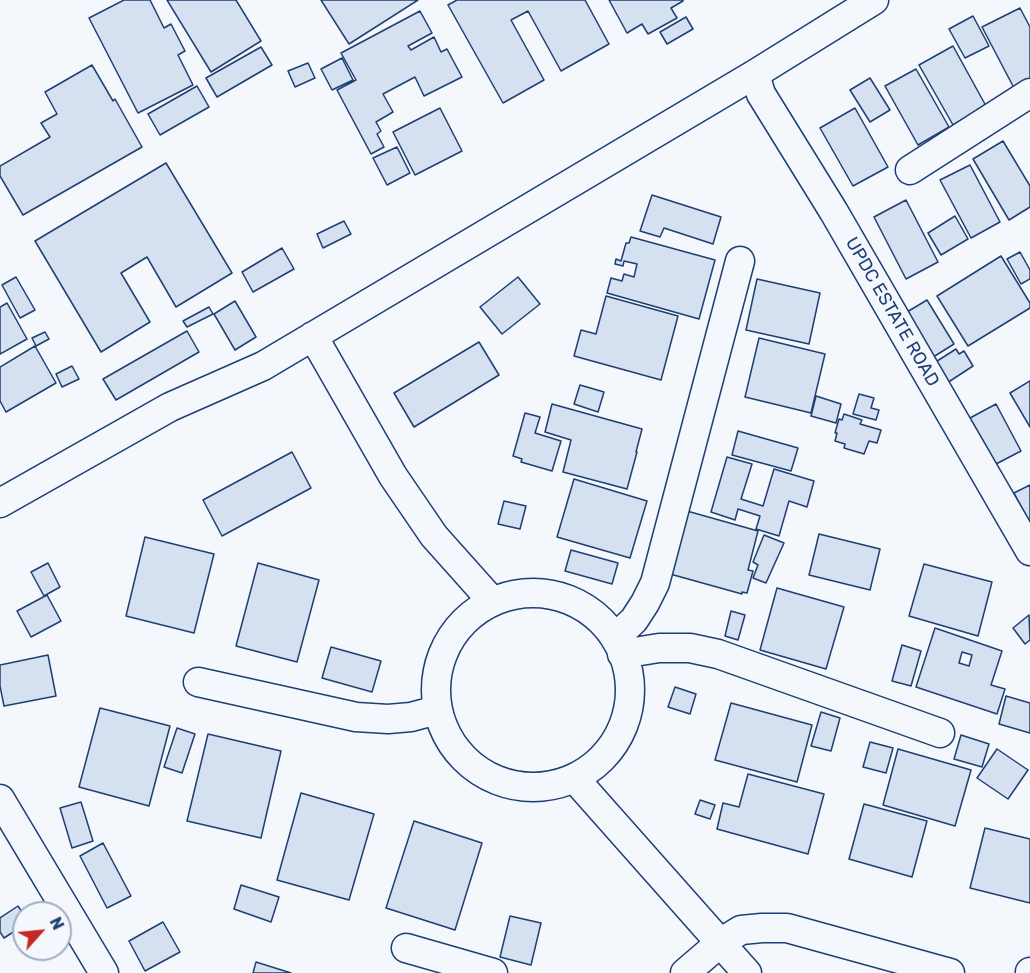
<!DOCTYPE html>
<style>
body{margin:0}
#map{position:relative;width:1030px;height:973px;overflow:hidden;background:#f4f7fb;font-family:Rubik,sans-serif}
canvas{display:block}
.north{position:absolute;left:12px;top:901px;width:60px;height:60px;box-sizing:border-box;background:#f4f7fb;border:2px solid #9eadc5;border-radius:50%;rotate:63deg;font-size:16px;font-weight:700;line-height:24px;text-align:center;color:#1d3f73}
.north::after{content:'';display:block;margin:auto;width:21px;height:27px;background:#c62828;clip-path:polygon(50% 0,100% 100%,50% 72%,0 100%)}
</style>
<div id="map">
<canvas width="1030" height="973"></canvas>
<div class="north">N</div>
</div>
<script>
const g = document.querySelector('canvas').getContext('2d');
g.lineJoin = 'round';
function fill(path, color) {
  g.fillStyle = color;
  g.fill(path, 'evenodd');
}
function shape(rows) {
  const path = new Path2D();
  for (const r of rows) {
    if (r.length === 3) {
      path.moveTo(r[0] + r[2], r[1]);
      path.arc(r[0], r[1], r[2], 0, 2 * Math.PI);
      continue;
    }
    path.moveTo(r[0], r[1]);
    for (let i = 2; i < r.length; i += 2) path.lineTo(r[i], r[i + 1]);
  }
  return path;
}
function trace(path, color, width, dash) {
  g.strokeStyle = color;
  g.lineWidth = width;
  g.lineCap = dash ? 'butt' : 'round';
  g.setLineDash(dash || []);
  g.stroke(path);
}
function label(font, color, halo, rows, align = 'center') {
  g.font = font + ' Rubik,sans-serif';
  g.lineWidth = 4.5;
  g.setLineDash([]);
  g.textBaseline = 'middle';
  g.strokeStyle = halo;
  g.fillStyle = color;
  for (const [text, x, y, turn = 0] of rows) {
    g.save();
    g.translate(x, y);
    g.rotate((+turn || 0) * Math.PI / 180);
    g.textAlign = isNaN(turn) ? turn : align;
    if (halo) g.strokeText(text, 0, 0);
    g.fillText(text, 0, 0);
    g.restore();
  }
}
const building = shape([
 [124,0,150,0,164,28,171,24,185,51,178,55,193,85,138,113,89,18,124,0],
 [167,0,236,0,261,41,211,72,167,0],
 [321,0,418,0,349,44,321,0],
 [457,0,585,0,609,44,561,71,528,11,511,20,544,80,503,103,448,5,457,0],
 [609,0,683,0,683,1,671,8,677,18,648,34,642,24,627,33,609,0],
 [1020,8,1030,27,1030,79,1014,88,982,27,1020,8],
 [420,11,432,33,408,46,411,50,434,37,441,52,447,49,462,77,424,96,415,77,383,94,393,112,376,122,381,131,377,134,384,147,371,154,337,90,356,80,341,53,420,11],
 [973,16,989,46,965,58,949,29,973,16],
 [686,17,693,29,667,44,660,32,686,17],
 [953,46,986,106,953,125,919,65,953,46],
 [261,47,272,65,217,97,206,78,261,47],
 [342,58,353,80,332,90,321,69,342,58],
 [308,63,315,78,295,87,288,71,308,63],
 [92,65,113,101,115,99,142,147,23,215,0,176,0,166,50,137,41,123,57,114,45,92,92,65],
 [916,69,949,127,918,145,885,86,916,69],
 [870,78,890,110,870,122,850,90,870,78],
 [197,86,209,107,160,135,148,114,197,86],
 [440,108,462,151,415,175,393,132,440,108],
 [855,108,888,167,853,186,820,128,855,108],
 [1003,141,1030,186,1030,207,1009,220,973,159,1003,141],
 [397,147,410,173,387,185,373,158,397,147],
 [166,163,232,273,176,307,147,257,121,273,150,322,101,352,35,241,166,163],
 [970,165,1000,222,971,238,940,180,970,165],
 [652,195,721,217,713,244,664,228,660,237,640,231,652,195],
 [906,200,938,262,906,279,874,217,906,200],
 [955,216,968,239,941,255,928,233,955,216],
 [344,221,351,234,323,248,317,234,344,221],
 [631,237,715,260,699,319,607,293,611,278,622,281,624,274,634,277,637,264,624,261,623,266,615,264,616,259,621,261,626,243,629,243,631,237],
 [282,248,294,269,253,292,242,272,282,248],
 [1020,252,1030,270,1030,279,1021,284,1007,259,1020,252],
 [1001,256,1030,303,1030,308,968,346,937,296,1001,256],
 [16,277,35,310,20,318,2,285,16,277],
 [518,277,540,304,502,334,480,307,518,277],
 [757,279,820,293,809,344,746,330,757,279],
 [606,296,678,316,661,380,574,356,581,330,596,334,606,296],
 [927,300,954,344,930,359,902,315,927,300],
 [235,301,256,337,235,350,214,314,235,301],
 [7,303,27,339,0,354,0,307,7,303],
 [209,307,213,314,187,327,183,321,209,307],
 [187,331,199,352,116,400,103,379,187,331],
 [45,332,49,339,36,346,32,338,45,332],
 [759,338,825,354,811,413,745,397,759,338],
 [479,342,499,375,414,427,394,393,479,342],
 [35,346,56,383,6,412,0,401,0,367,35,346],
 [956,349,959,354,964,351,973,366,947,383,934,363,956,349],
 [72,366,79,379,62,387,56,374,72,366],
 [1030,381,1030,427,1010,393,1030,381],
 [580,385,604,392,598,412,574,404,580,385],
 [859,394,874,398,871,408,879,410,876,420,853,414,859,394],
 [816,396,841,404,836,423,811,416,816,396],
 [552,404,642,429,636,452,637,452,627,489,563,472,571,440,545,432,552,404],
 [996,404,1021,451,996,464,970,418,996,404],
 [525,413,540,417,535,433,561,441,552,471,521,462,522,459,513,456,525,413],
 [844,414,862,420,860,424,881,430,877,443,869,441,864,454,844,448,845,444,835,441,837,433,835,433,839,419,842,420,844,414],
 [738,431,798,448,791,471,732,455,738,431],
 [292,452,311,488,222,536,203,500,292,452],
 [727,457,752,464,741,499,763,506,774,469,814,481,807,507,789,501,779,536,756,529,760,516,738,509,735,520,711,512,727,457],
 [574,479,647,501,630,558,557,537,574,479],
 [1030,485,1030,523,1014,493,1030,485],
 [504,501,526,506,520,529,498,524,504,501],
 [687,511,758,531,748,570,753,571,747,593,742,592,742,594,670,574,687,511],
 [819,534,880,549,870,590,809,575,819,534],
 [764,535,784,543,766,583,753,578,758,565,753,562,764,535],
 [145,537,214,554,194,633,126,616,145,537],
 [571,550,618,563,612,584,565,571,571,550],
 [48,563,60,587,44,596,31,572,48,563],
 [258,563,319,580,297,662,236,646,258,563],
 [924,564,992,582,978,636,909,616,924,564],
 [777,588,844,607,826,669,760,650,777,588],
 [47,595,61,621,31,637,17,611,47,595],
 [731,611,745,615,738,640,725,636,731,611],
 [1029,615,1030,640,1025,644,1013,628,1029,615],
 [935,628,1002,651,991,685,1005,689,997,714,916,687,935,628],
 [962,652,972,655,969,666,959,663,962,652],
 [902,645,921,651,911,686,892,681,902,645],
 [331,647,381,661,372,692,322,678,331,647],
 [48,655,56,696,4,706,0,686,0,665,48,655],
 [675,687,696,694,690,714,668,707,675,687],
 [1006,696,1030,703,1030,733,999,724,1006,696],
 [731,703,812,725,797,782,715,760,731,703],
 [100,708,170,726,149,806,79,787,100,708],
 [821,712,840,718,831,751,811,746,821,712],
 [177,728,195,734,182,773,164,767,177,728],
 [208,734,281,751,261,838,187,821,208,734],
 [961,735,989,744,982,767,954,759,961,735],
 [870,742,893,748,886,773,863,767,870,742],
 [898,749,971,770,955,826,883,805,898,749],
 [997,749,1028,770,1008,799,977,778,997,749],
 [748,774,824,794,808,854,717,829,723,803,739,807,748,774],
 [301,793,374,814,349,900,277,880,301,793],
 [700,800,715,805,710,819,695,814,700,800],
 [81,802,93,841,72,848,60,808,81,802],
 [864,804,927,821,912,877,849,859,864,804],
 [414,821,482,843,455,930,386,908,414,821],
 [985,828,1030,839,1030,903,970,888,985,828],
 [103,843,131,896,107,908,80,856,103,843],
 [241,885,279,897,271,922,234,909,241,885],
 [18,906,24,915,24,925,4,938,0,932,0,918,18,906],
 [510,916,541,923,531,965,500,957,510,916],
 [163,922,180,952,145,971,129,941,163,922],
 [256,962,291,973,253,973,256,962]
]);
fill(building, '#d5e0f0');
trace(building, '#1d3f73', 1.5);
const street = shape([
 [755,74,761,94,834,212,1030,551],
 [910,170,1030,93],
 [313,336,393,476,434,536,492,601],
 [0,503,170,407,263,366,755,74,874,0],
 [533,690,97],
 [615,638,634,620,645,603,655,583,740,261],
 [622,654,659,648,690,648,718,654,940,733],
 [198,682,356,717,388,719,411,717,437,710],
 [575,779,747,973],
 [0,799,104,973],
 [406,948,493,973],
 [685,973,720,943,741,930,762,928,787,928,950,973],
 [1030,973,1030,972]
]);
trace(street, '#1d3f73', 31);
trace(street, '#f4f7fb', 28);
label('18px', '#1d3f73', '#f4f7fb', [
 ["UPDC ESTATE ROAD",892,312,60]
]);
</script>
